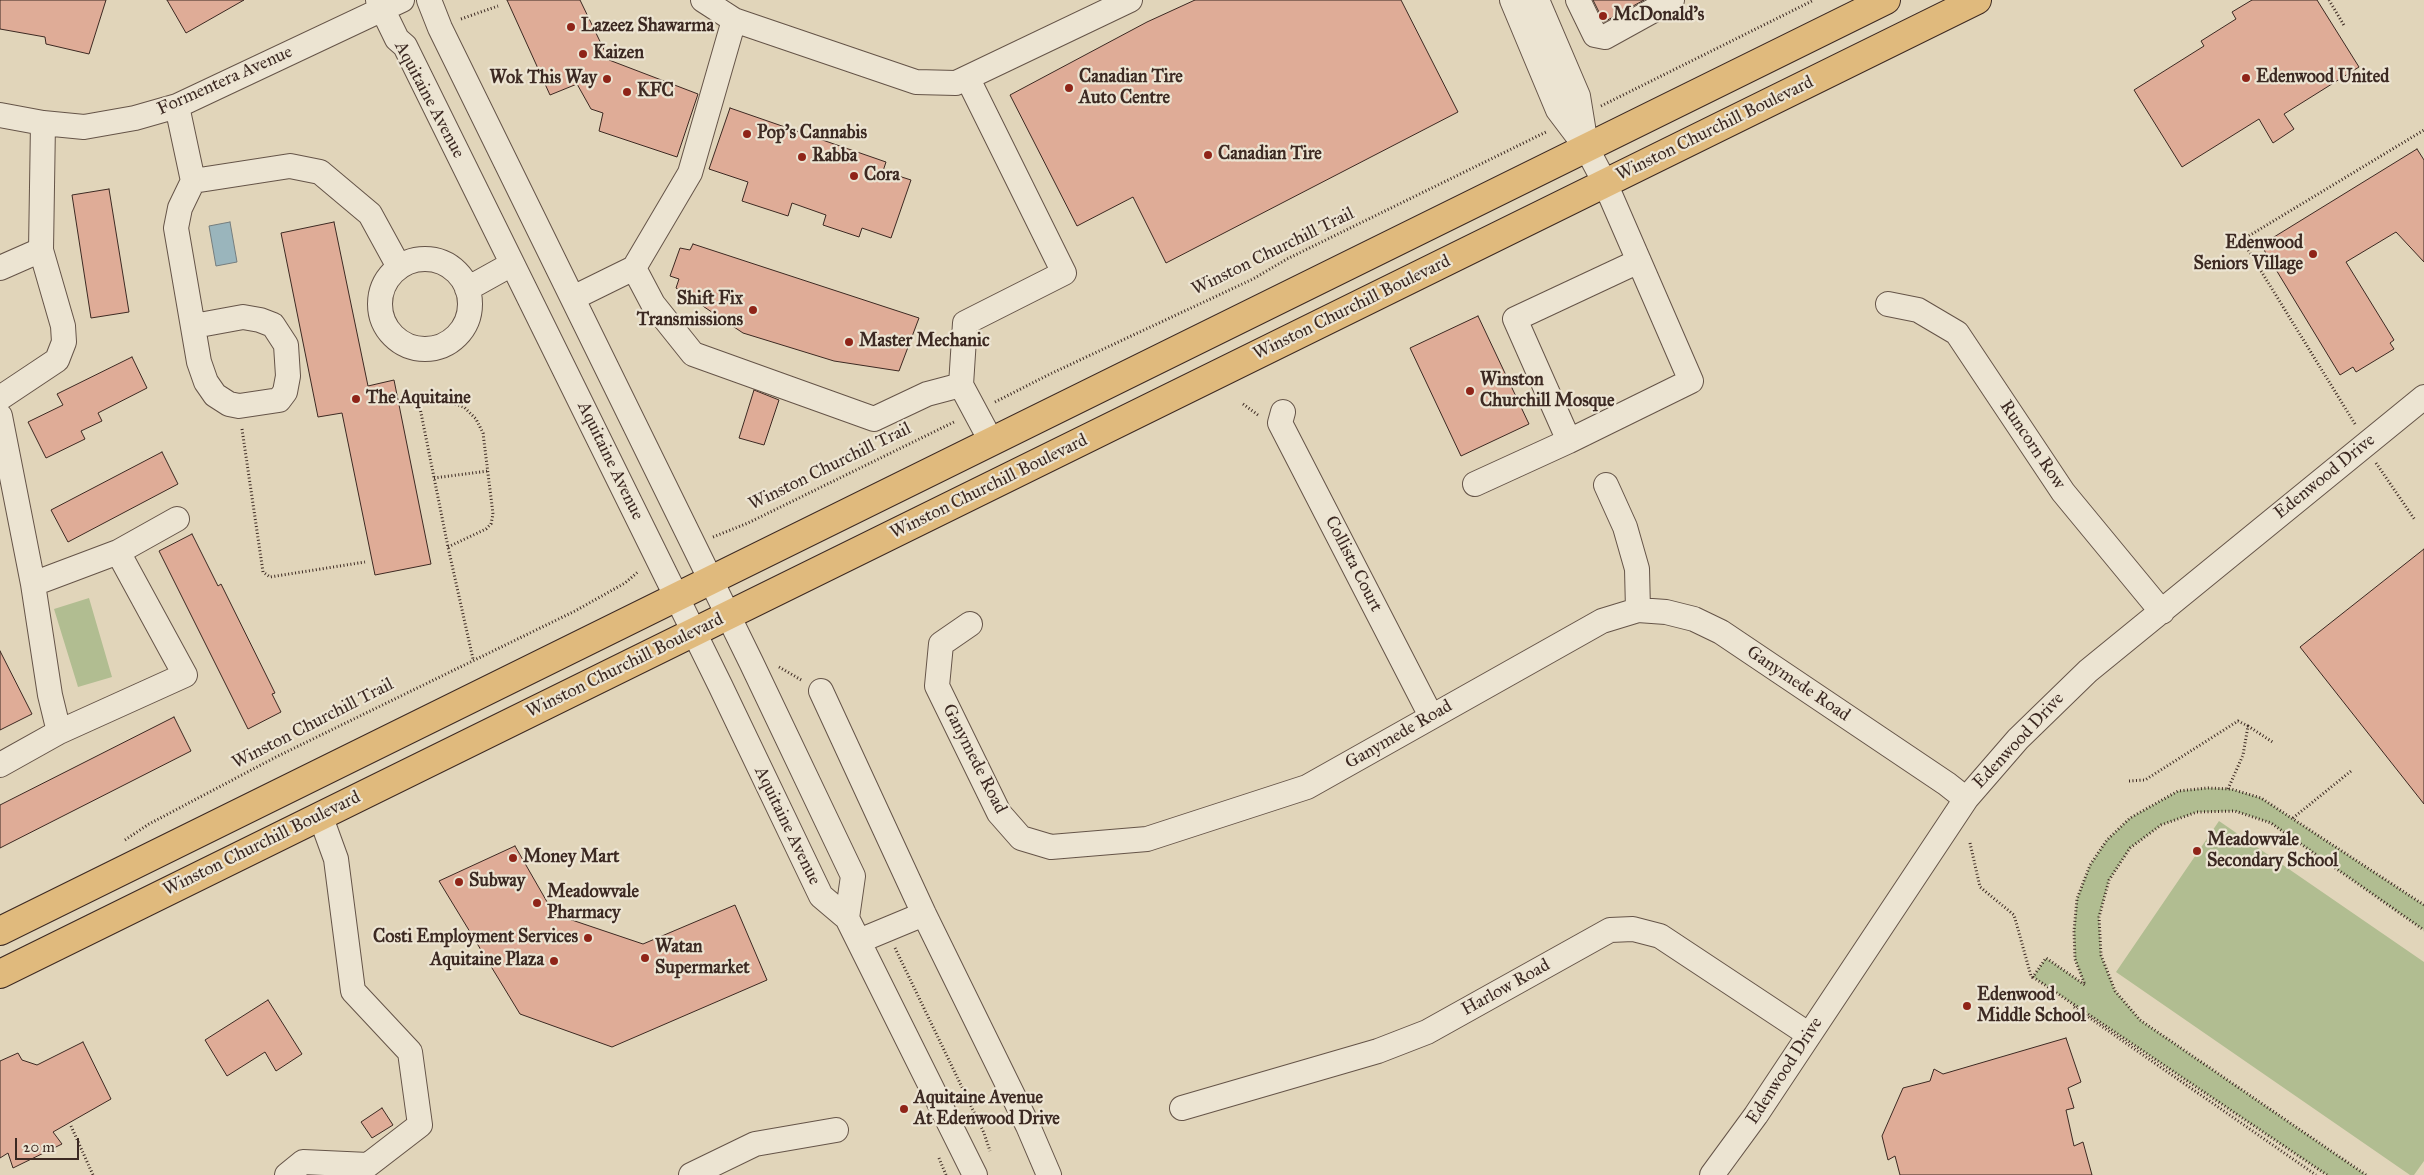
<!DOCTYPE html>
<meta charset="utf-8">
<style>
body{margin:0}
#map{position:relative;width:2424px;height:1175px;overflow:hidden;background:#e1d5ba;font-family:"IM FELL Great Primer",serif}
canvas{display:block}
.scale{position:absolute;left:15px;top:1138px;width:64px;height:22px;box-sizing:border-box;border:2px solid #3c2922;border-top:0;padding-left:6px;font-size:15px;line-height:18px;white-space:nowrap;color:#3c2922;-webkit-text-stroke:4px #ece4d2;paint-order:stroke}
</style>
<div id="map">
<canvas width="2424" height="1175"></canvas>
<div class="scale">20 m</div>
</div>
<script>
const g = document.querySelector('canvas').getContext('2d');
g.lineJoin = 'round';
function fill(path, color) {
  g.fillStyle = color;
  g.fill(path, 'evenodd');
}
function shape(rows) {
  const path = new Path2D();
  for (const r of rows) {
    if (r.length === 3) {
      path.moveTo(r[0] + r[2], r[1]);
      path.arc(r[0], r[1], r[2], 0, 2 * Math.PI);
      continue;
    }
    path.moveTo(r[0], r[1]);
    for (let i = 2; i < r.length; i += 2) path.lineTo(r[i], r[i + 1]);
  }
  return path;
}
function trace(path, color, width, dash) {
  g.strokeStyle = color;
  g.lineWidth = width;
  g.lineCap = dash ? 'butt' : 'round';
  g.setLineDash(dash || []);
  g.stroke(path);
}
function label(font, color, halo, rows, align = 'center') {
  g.font = font + ' "IM FELL Great Primer",serif';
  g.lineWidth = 4.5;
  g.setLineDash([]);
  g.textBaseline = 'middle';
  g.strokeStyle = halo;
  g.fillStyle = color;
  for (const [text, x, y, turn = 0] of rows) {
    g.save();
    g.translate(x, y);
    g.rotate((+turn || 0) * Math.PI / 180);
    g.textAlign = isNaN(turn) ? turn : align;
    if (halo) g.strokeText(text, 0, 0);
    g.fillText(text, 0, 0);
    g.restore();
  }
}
fill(shape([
 [89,598,112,677,78,687,54,609],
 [2208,788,2231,789,2261,798,2424,905,2424,930,2271,823,2235,811,2197,812,2161,825,2130,848,2109,880,2099,917,2101,955,2115,991,2140,1020,2366,1175,2327,1175,2033,977,2046,958,2084,984,2075,959,2074,931,2077,899,2090,865,2107,840,2130,818,2178,791],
 [2219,821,2424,962,2424,1161,2414,1175,2410,1175,2116,972]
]), '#b1bd91');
const water = shape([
 [230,222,237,262,216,266,209,226,230,222]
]);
fill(water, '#9ab5bc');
trace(water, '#747d7e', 1);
const building = shape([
 [0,0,106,0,89,54,46,44,45,37,0,29,0,0],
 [167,0,244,0,186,33,167,0],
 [507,0,580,0,609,60,698,94,677,157,599,131,603,113,591,109,577,84,550,95,507,0],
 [1195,0,1401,0,1458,112,1166,263,1133,197,1077,226,1010,95,1147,22,1195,0],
 [1593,0,1644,0,1604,22,1593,0],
 [2252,0,2317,0,2359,67,2284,114,2294,129,2273,143,2259,119,2182,167,2134,90,2204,46,2201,41,2236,19,2232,12,2252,0],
 [730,108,886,162,883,171,911,180,891,238,862,228,859,237,823,225,826,215,792,203,788,216,742,201,748,182,709,169,730,108],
 [2417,149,2424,160,2424,262,2396,232,2346,262,2394,340,2390,343,2394,349,2356,372,2353,367,2340,375,2261,245,2417,149],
 [109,189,129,312,91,318,72,195,109,189],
 [334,222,368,386,394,380,431,564,375,575,342,413,318,417,281,233,334,222],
 [693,244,919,318,899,371,834,361,743,333,676,288,679,279,670,276,680,248,690,250,693,244],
 [1478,316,1529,424,1461,456,1410,348,1478,316],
 [132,357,147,388,98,413,102,421,81,431,85,439,46,458,28,422,63,405,57,394,132,357],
 [754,390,779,400,764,445,739,438,754,390],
 [162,452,178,484,68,542,51,510,162,452],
 [192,534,218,586,221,584,275,693,272,694,281,712,248,729,159,551,192,534],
 [2424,549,2424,804,2300,647,2424,549],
 [0,651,32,714,0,730,0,651],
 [174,717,191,751,0,848,0,805,174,717],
 [515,846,554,914,643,944,735,905,767,980,612,1047,520,1014,439,881,515,846],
 [268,1000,302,1054,276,1071,265,1052,227,1076,205,1040,268,1000],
 [2066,1038,2081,1082,2068,1088,2074,1108,2066,1110,2074,1146,2083,1142,2092,1175,1900,1175,1895,1156,1888,1160,1882,1136,1903,1088,1930,1081,1934,1069,1943,1074,2066,1038],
 [83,1042,111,1099,53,1132,62,1144,13,1168,8,1153,0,1158,0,1061,18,1053,22,1060,37,1065,83,1042],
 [382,1108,393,1125,372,1138,361,1122,382,1108]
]);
fill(building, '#dfac97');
trace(building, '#3c2922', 1);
const minor = shape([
 [378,0,397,39,405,46,720,685,821,896,847,918,975,1175],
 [429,0,440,28,751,662,853,876,847,918],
 [703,0,734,20,916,82,956,83,1130,0],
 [1537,0,1578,96,1586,145],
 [1578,0,1595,35,1605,37,1672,0],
 [177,106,193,181,290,166,320,172,370,214,399,267],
 [0,115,43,123,84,127,135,118,177,106,402,0],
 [193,181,180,208,176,228,199,362,206,382,215,395,229,404,239,406,279,400,285,392,288,376,286,345,273,325,260,320,243,317,194,326],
 [425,304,45],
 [0,268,41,250,43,123],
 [634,268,690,173,734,20],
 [467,289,512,264],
 [573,298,634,268,653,304,693,354,874,419,927,394,961,385,991,441],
 [1888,304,1918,310,1957,333,2063,492,2162,612],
 [961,385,965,323,1064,273,968,79],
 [0,398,57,360,64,342,63,326,41,250],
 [1283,412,1280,423,1431,716],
 [0,416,33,584,50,695,59,732,185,675,118,552,177,519],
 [1569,441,1515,319,1639,261],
 [1475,484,1569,441,1691,381,1605,183,1586,147,1558,110,1512,0],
 [1606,485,1625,527,1637,569,1638,610],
 [33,584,118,552],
 [970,624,941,644,937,686,999,813,1021,838,1051,847,1147,839,1307,787,1602,621,1638,610,1666,612,1694,619,1721,632,1947,784,1966,799],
 [821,691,924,914,1028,1126,1049,1175],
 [0,765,59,732],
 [859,941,924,914],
 [1182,1108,1378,1051,1427,1032,1610,930,1633,929,1660,936,1808,1034],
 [287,1175,303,1162,368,1165,420,1125,410,1052,353,991,336,859,320,815],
 [691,1175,755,1144,836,1130],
 [1712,1175,1756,1115,1966,799,2018,739,2088,671,2424,397]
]);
const major = shape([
 [0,931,1886,0],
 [0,974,1977,0]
]);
trace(minor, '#655448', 26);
trace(major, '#3c2922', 30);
trace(shape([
 [2329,0,2345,27],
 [461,19,498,6],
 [1601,106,1814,0],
 [995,402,1050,374,1253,279,1287,259,1548,131],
 [1243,404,1258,415],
 [2355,424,2242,240,2424,130],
 [242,429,263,572,270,577,365,562],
 [2376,463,2415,520],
 [434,478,488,471],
 [713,537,748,523,956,421],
 [448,547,486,529,491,524,493,514,483,433,476,419,464,407,449,402,419,403,448,547,473,659],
 [779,667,803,681],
 [2129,781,2145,780,2238,721,2248,726],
 [2228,789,2243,755,2248,726,2274,743],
 [2293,818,2351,771],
 [125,840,149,824,276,757,575,611,625,583,639,571],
 [1970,843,1980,887,2014,915,2031,976,2034,979],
 [895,948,984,1133,990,1151],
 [2074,1007,2316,1175],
 [71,1126,93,1175],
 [939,1158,946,1175],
 [2327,1175,2033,977,2046,958,2085,985,2075,959,2074,931,2077,899,2090,865,2107,840,2130,818,2178,791,2208,788,2231,789,2261,798,2424,905],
 [2366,1175,2140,1020,2115,991,2101,955,2099,917,2109,880,2130,848,2161,825,2197,812,2235,811,2271,823,2424,930]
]), '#3c2922', 3, [1, 2.5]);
trace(minor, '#ece4d2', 24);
trace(major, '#e0ba7d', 28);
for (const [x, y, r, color] of [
 [1603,16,5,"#8f2418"],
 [571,27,5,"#8f2418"],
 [583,54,5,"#8f2418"],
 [2246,78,5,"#8f2418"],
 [607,79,5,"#8f2418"],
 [1069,88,5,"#8f2418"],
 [627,92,5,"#8f2418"],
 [747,134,5,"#8f2418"],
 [1208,155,5,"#8f2418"],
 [802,157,5,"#8f2418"],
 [854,176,5,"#8f2418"],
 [2313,254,5,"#8f2418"],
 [753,310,5,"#8f2418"],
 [849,342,5,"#8f2418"],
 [1470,391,5,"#8f2418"],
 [356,399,5,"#8f2418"],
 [2197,851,5,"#8f2418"],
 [513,858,5,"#8f2418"],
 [459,882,5,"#8f2418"],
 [537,903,5,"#8f2418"],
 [588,938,5,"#8f2418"],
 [645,958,5,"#8f2418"],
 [554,961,5,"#8f2418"],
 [1967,1006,5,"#8f2418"],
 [904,1109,5,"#8f2418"]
]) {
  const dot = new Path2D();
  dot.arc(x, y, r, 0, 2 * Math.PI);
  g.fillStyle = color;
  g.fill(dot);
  trace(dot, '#ece4d2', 2);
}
label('bold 18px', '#3c2922', '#ece4d2', [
 ["McDonald's",1613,16],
 ["Lazeez Shawarma",581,27],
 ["Kaizen",593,54],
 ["Canadian Tire",1079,78],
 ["Auto Centre",1079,99],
 ["Edenwood United",2256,78],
 ["Wok This Way",597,79,"right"],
 ["KFC",637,92],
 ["Pop’s Cannabis",757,134],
 ["Canadian Tire",1218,155],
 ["Rabba",812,157],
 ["Cora",864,176],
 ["Edenwood",2303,244,"right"],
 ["Seniors Village",2303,265,"right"],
 ["Shift Fix",743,300,"right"],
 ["Transmissions",743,321,"right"],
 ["Master Mechanic",859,342],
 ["Winston",1480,381],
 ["Churchill Mosque",1480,402],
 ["The Aquitaine",366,399],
 ["Meadowvale",2207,841],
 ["Secondary School",2207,862],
 ["Money Mart",523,858],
 ["Subway",469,882],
 ["Meadowvale",547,893],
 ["Pharmacy",547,914],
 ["Costi Employment Services",578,938,"right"],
 ["Watan",655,948],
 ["Supermarket",655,969],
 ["Aquitaine Plaza",544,961,"right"],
 ["Edenwood",1977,996],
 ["Middle School",1977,1017],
 ["Aquitaine Avenue",914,1099],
 ["At Edenwood Drive",914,1120]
], 'left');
label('18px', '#3c2922', '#ece4d2', [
 ["Formentera Avenue",225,81,-24],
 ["Aquitaine Avenue",429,100,62],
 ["Winston Churchill Boulevard",1715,129,-26],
 ["Winston Churchill Trail",1273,252,-26],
 ["Winston Churchill Boulevard",1352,308,-26],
 ["Runcorn Row",2032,445,56],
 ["Aquitaine Avenue",610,461,64],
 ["Winston Churchill Trail",830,467,-26],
 ["Edenwood Drive",2325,477,-39],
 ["Winston Churchill Boulevard",989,487,-26],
 ["Collista Court",1353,564,63],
 ["Winston Churchill Boulevard",625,666,-26],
 ["Ganymede Road",1798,684,34],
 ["Winston Churchill Trail",313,724,-27],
 ["Ganymede Road",1399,735,-30],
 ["Edenwood Drive",2019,741,-47],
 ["Ganymede Road",974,759,63],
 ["Aquitaine Avenue",787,826,64],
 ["Winston Churchill Boulevard",262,844,-26],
 ["Harlow Road",1506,988,-29],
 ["Edenwood Drive",1785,1071,-57]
]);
</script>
